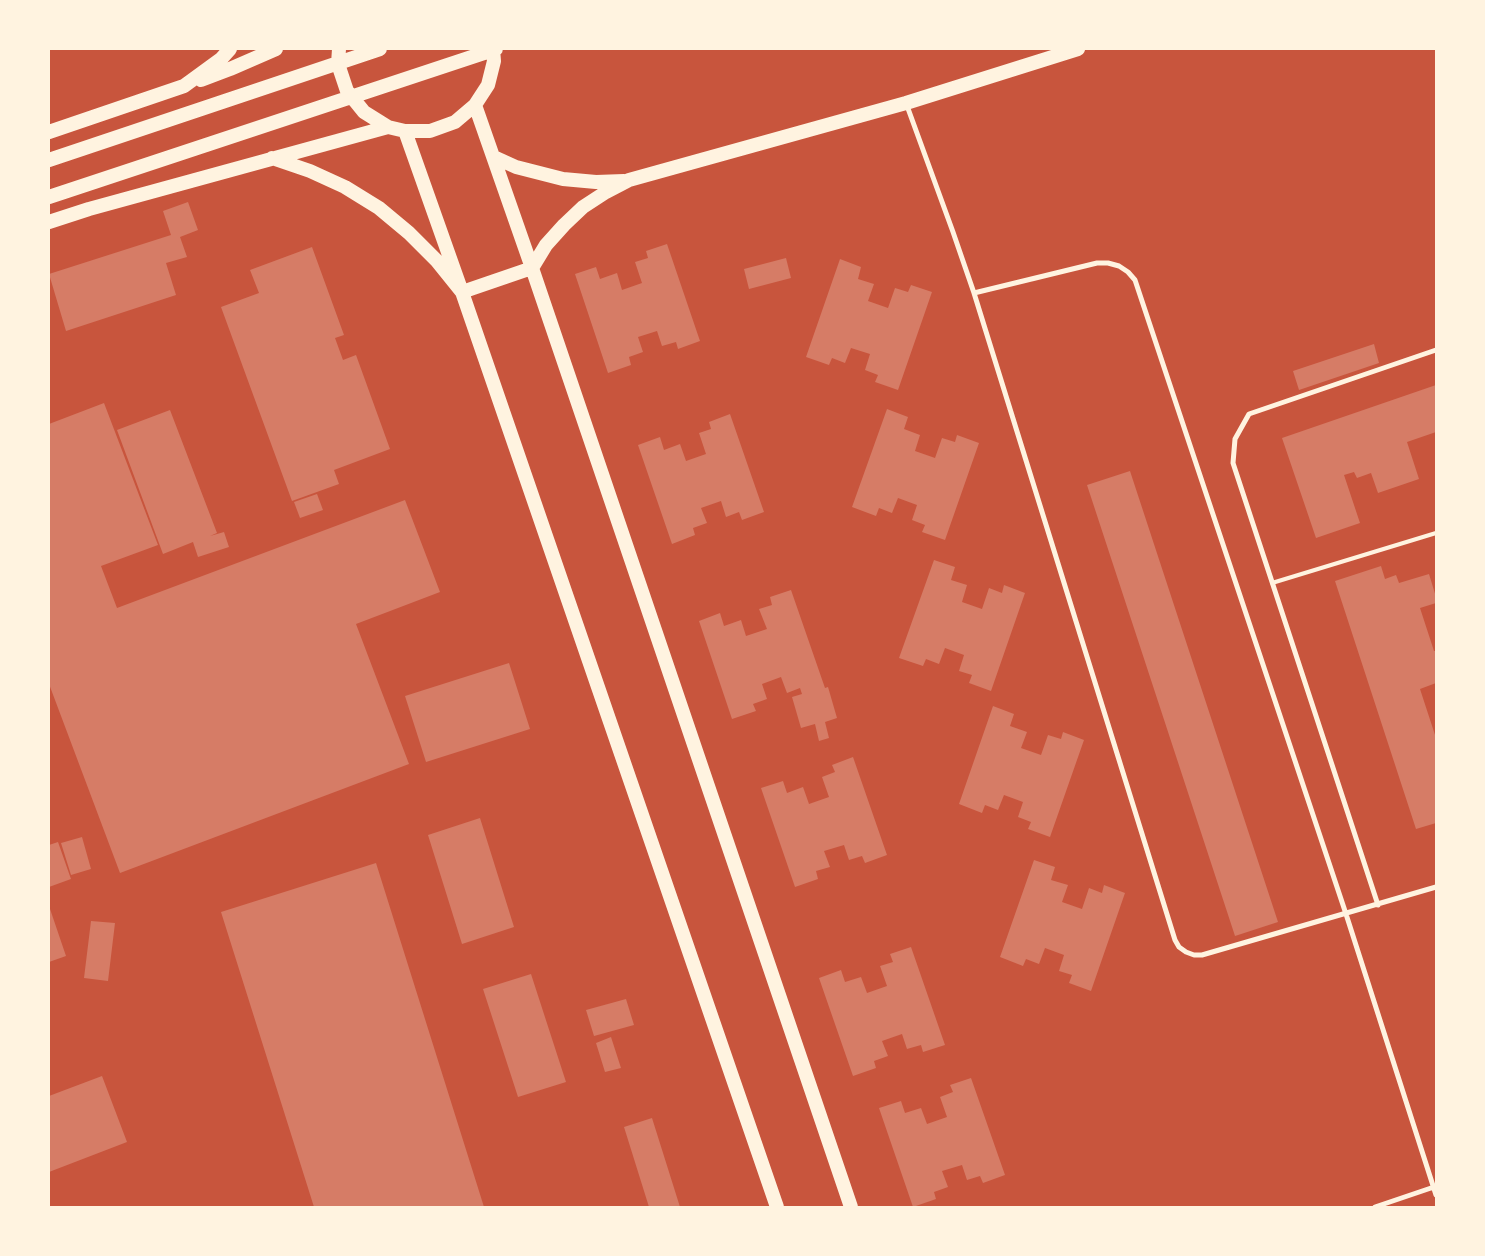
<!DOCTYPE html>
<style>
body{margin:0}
#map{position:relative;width:1485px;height:1256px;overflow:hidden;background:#c8553d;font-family:"PT Sans Narrow",sans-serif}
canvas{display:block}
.frame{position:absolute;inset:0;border:50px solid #fff3e0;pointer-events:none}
</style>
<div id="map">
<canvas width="1485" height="1256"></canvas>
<div class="frame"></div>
</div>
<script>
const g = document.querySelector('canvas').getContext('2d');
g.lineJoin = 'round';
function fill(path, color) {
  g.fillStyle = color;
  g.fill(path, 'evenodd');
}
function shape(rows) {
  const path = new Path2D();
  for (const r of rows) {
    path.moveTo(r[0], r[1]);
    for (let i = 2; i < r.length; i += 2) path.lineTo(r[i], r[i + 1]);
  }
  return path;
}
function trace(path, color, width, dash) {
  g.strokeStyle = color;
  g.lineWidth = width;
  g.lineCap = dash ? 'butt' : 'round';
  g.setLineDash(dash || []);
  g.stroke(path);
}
fill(shape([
 [188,202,198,230,180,237,187,257,166,263,176,295,66,331,49,274,171,235,163,211],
 [667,244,700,341,678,349,676,342,662,346,657,331,638,337,643,352,629,357,631,365,608,373,575,274,596,267,600,279,617,273,622,290,642,283,635,262,648,258,646,251],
 [312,247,344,335,335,338,343,360,356,355,390,449,334,470,339,484,292,501,221,307,259,293,250,270],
 [786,258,791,278,749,289,744,269],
 [840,259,861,267,858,279,874,284,868,301,888,308,895,288,908,292,911,285,932,292,898,390,875,382,878,375,865,370,870,354,851,348,845,363,832,358,829,365,806,357],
 [1374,344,1379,363,1299,390,1293,371],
 [1436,385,1436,432,1407,442,1419,479,1378,493,1371,473,1357,478,1354,472,1344,475,1360,523,1316,538,1282,438],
 [104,403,158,545,101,566,117,608,405,500,440,592,356,624,409,764,120,873,49,684,49,424],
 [887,409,908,417,904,429,920,435,915,451,935,458,942,438,955,442,957,435,979,443,945,540,922,532,925,525,912,520,917,505,898,498,892,513,879,508,876,516,852,507],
 [170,410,217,533,210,536,224,532,229,547,198,557,193,542,163,554,117,430],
 [730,414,764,512,742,520,739,512,726,517,721,501,701,508,707,523,693,528,695,535,672,544,638,445,660,437,664,450,680,444,686,461,706,454,699,433,711,429,709,422],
 [1130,471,1278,922,1235,936,1087,485],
 [317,494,323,510,300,518,294,502],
 [934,560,955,567,951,580,967,585,962,602,982,609,989,588,1002,593,1004,585,1025,593,991,691,969,683,972,675,959,671,964,655,945,648,939,664,926,659,923,666,899,658],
 [1381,566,1385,579,1396,575,1399,583,1429,574,1436,597,1436,603,1420,608,1434,651,1436,651,1436,683,1420,689,1436,738,1436,823,1416,829,1335,581],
 [791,590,825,688,828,687,837,718,825,722,829,738,819,741,815,724,801,728,792,697,802,694,800,688,787,693,781,677,762,684,767,699,753,704,756,711,732,719,699,621,720,613,724,626,741,620,746,636,767,629,759,609,772,605,770,597],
 [509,663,530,729,426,762,405,696],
 [993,706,1014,714,1010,726,1027,732,1021,748,1041,755,1048,735,1061,739,1063,732,1084,740,1050,837,1028,829,1031,822,1018,817,1023,802,1004,795,998,810,985,805,982,813,959,804],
 [853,757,887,855,865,863,862,856,849,860,844,845,824,851,830,867,816,871,818,879,795,887,761,788,783,781,787,793,803,787,809,804,829,797,822,777,835,772,832,765],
 [480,818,514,927,462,944,428,835],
 [82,837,91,869,71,875,61,843],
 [58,842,71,879,49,887,49,845],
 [1034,860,1055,867,1051,880,1068,885,1062,902,1082,909,1089,888,1102,893,1104,885,1125,893,1091,991,1069,983,1072,975,1059,971,1064,955,1045,948,1039,964,1026,959,1023,966,1000,957],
 [376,863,484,1207,314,1207,221,912],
 [49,906,66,956,49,962],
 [91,921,115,923,108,981,84,978],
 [911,947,945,1045,923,1052,921,1045,907,1049,902,1034,882,1041,888,1056,874,1061,876,1068,853,1076,819,978,841,970,845,982,861,977,867,993,887,986,880,966,893,962,890,954],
 [531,974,566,1082,518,1097,483,989],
 [626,999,634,1025,594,1036,586,1010],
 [611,1037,621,1068,605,1072,596,1043],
 [102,1076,127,1142,49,1172,49,1096],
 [971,1078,1005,1175,983,1183,980,1176,967,1180,962,1165,942,1171,948,1187,934,1192,936,1199,913,1207,879,1108,901,1101,905,1113,921,1108,927,1124,947,1117,940,1097,953,1092,950,1085],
 [652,1118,680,1207,649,1207,624,1127]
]), '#d67c66');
trace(shape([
 [1272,583,1436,533]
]), '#fff3e0', 4);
trace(shape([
 [906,103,953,232,974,293,1175,940,1179,947,1186,952,1194,955,1202,955,1436,887],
 [974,293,1097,263,1108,263,1119,266,1128,272,1135,280,1346,914,1436,1195],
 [1378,905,1233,463,1235,439,1249,414,1436,350],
 [1375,1207,1434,1187]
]), '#fff3e0', 5);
trace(shape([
 [339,49,338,64,347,91,364,112,388,127,405,131,430,131,455,122,475,105,488,85,494,61,493,49],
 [201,80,230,69,276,49],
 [475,105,532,268,851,1207],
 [405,131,462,292,777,1207],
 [49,132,184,86,221,59,230,49],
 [494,157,516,167,563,179,596,182,624,181],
 [272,158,310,171,345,187,379,208,409,233,437,261,462,292,532,268,546,245,564,225,583,207,606,192,629,180,906,103,1078,49],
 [49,160,380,49],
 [49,197,496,49],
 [49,222,89,209,388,127]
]), '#fff3e0', 14);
</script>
